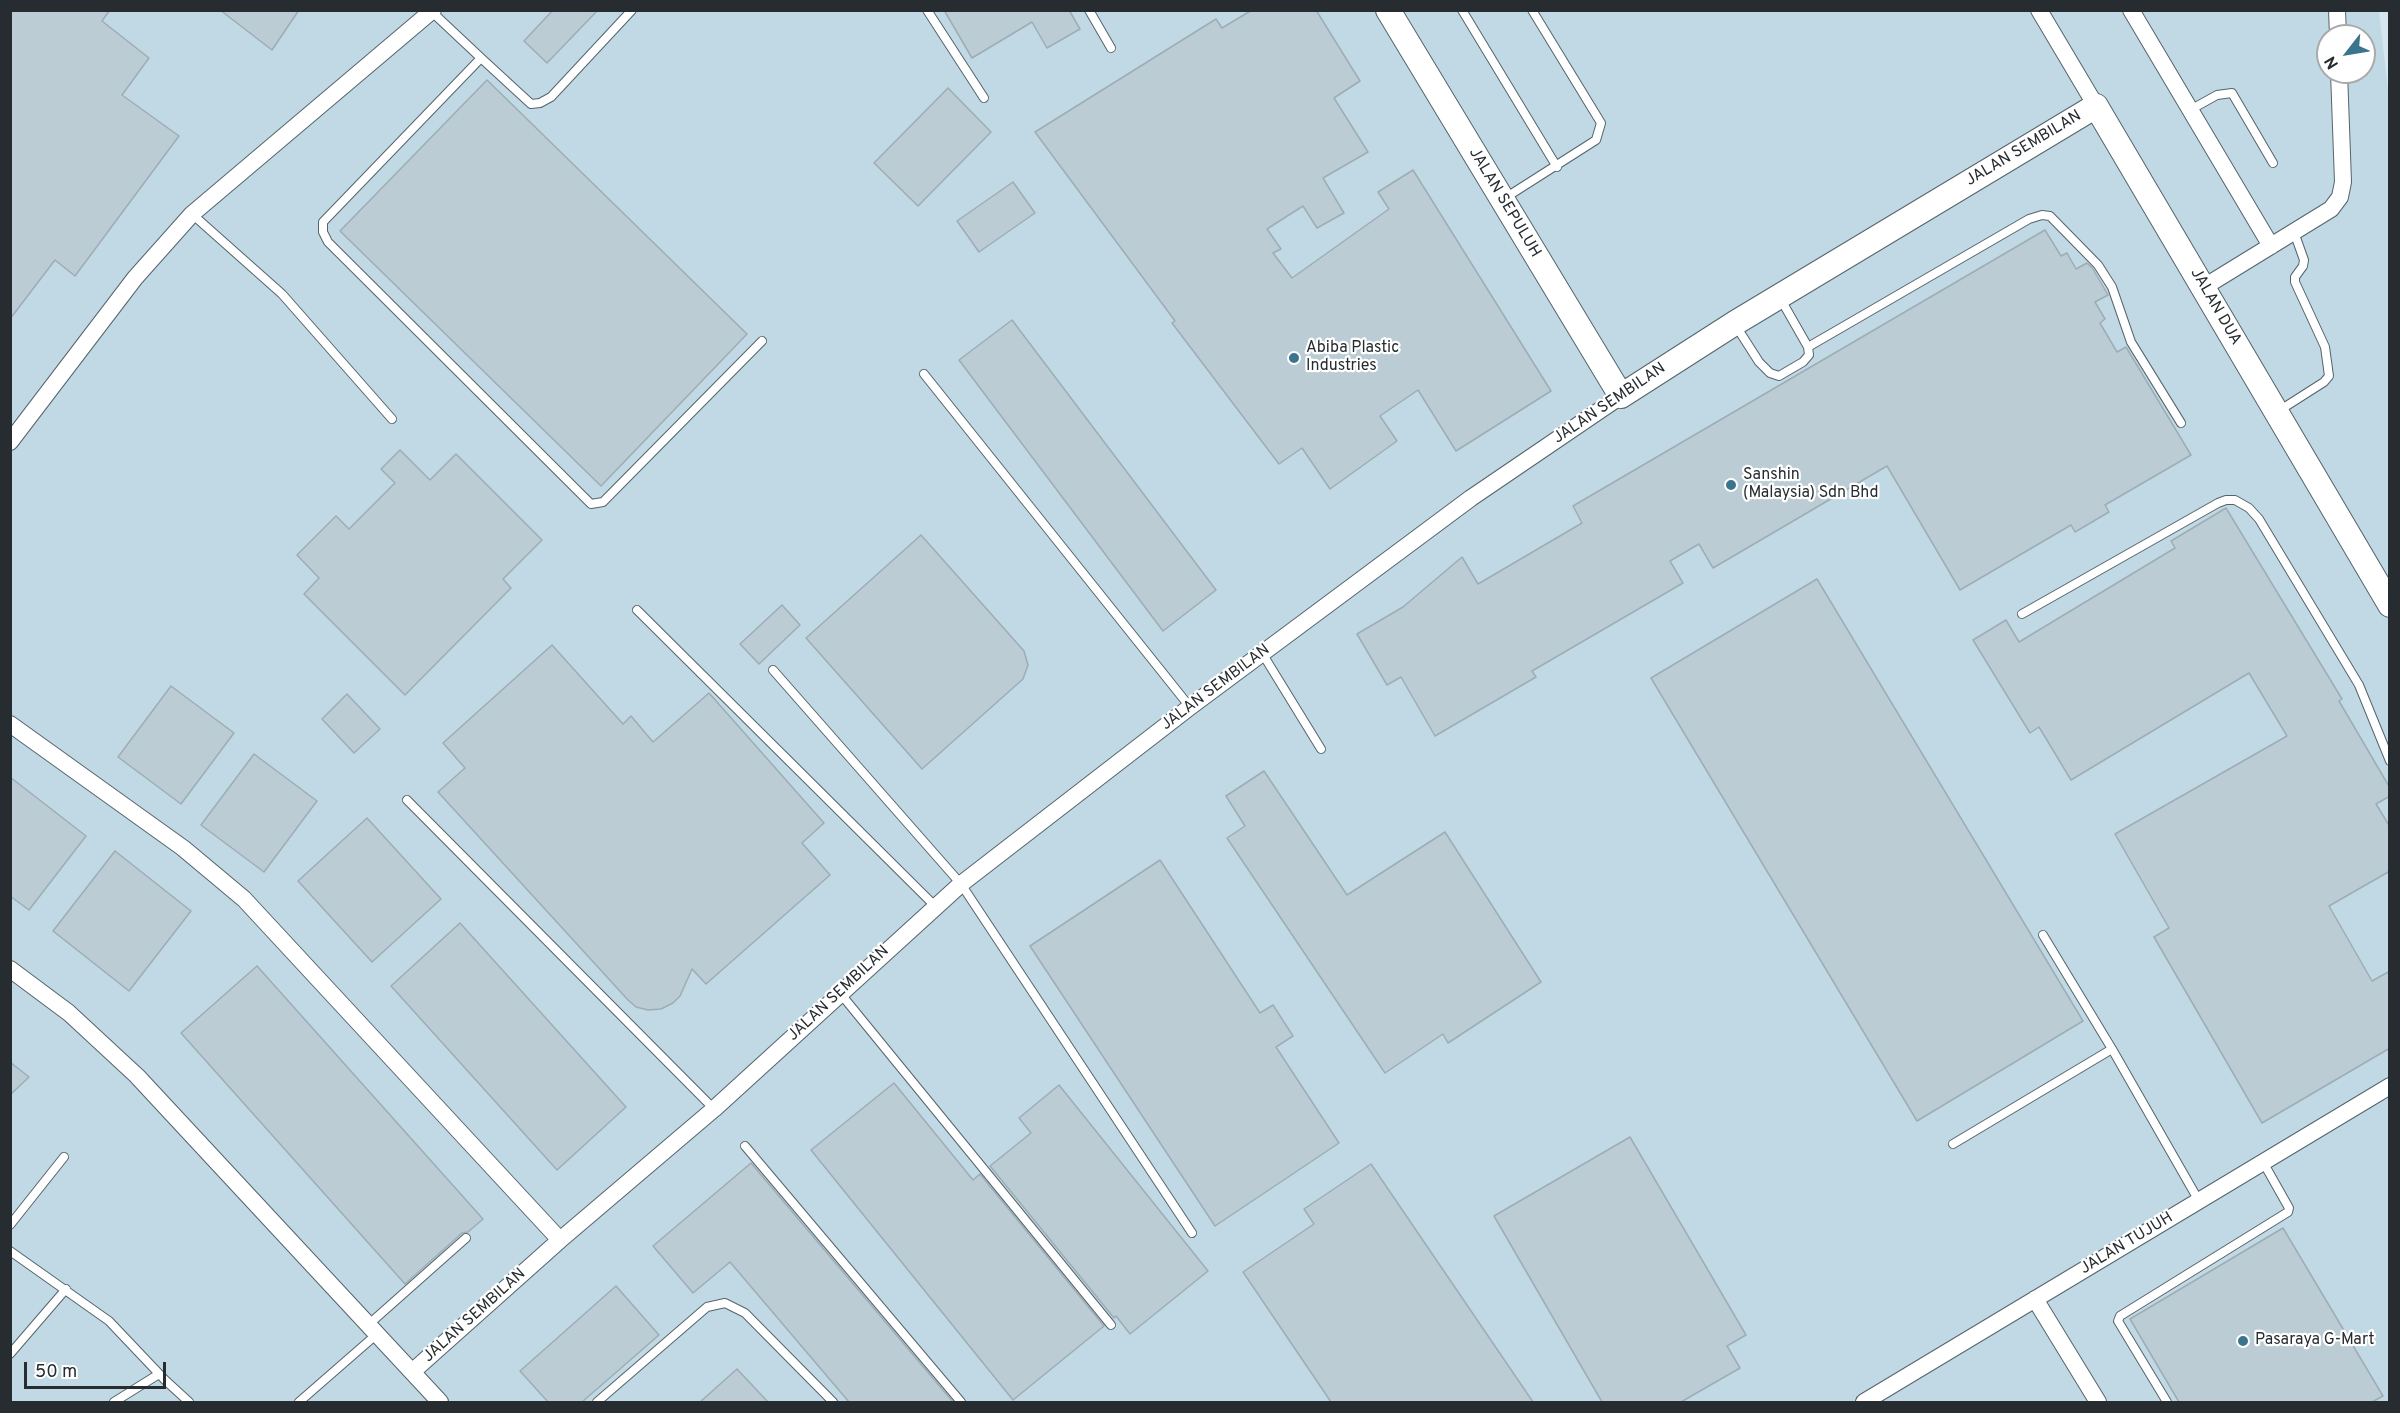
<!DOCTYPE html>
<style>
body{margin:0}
#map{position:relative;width:2400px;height:1413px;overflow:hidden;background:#d5e6ee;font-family:Overpass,sans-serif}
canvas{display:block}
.frame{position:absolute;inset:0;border:12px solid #262c2f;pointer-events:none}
.north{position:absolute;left:2316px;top:24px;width:60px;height:60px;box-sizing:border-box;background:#fff;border:2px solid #a8abac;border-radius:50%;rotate:239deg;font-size:16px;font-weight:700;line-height:24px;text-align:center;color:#262c2f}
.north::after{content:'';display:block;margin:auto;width:21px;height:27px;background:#3a758d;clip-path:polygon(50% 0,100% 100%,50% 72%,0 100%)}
.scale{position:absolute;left:24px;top:1362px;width:142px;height:27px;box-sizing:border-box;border:3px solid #262c2f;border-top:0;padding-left:8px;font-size:18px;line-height:21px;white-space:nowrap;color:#262c2f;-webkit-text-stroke:4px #fff;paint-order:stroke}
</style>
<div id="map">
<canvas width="2400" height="1413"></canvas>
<div class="frame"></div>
<div class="north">N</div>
<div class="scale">50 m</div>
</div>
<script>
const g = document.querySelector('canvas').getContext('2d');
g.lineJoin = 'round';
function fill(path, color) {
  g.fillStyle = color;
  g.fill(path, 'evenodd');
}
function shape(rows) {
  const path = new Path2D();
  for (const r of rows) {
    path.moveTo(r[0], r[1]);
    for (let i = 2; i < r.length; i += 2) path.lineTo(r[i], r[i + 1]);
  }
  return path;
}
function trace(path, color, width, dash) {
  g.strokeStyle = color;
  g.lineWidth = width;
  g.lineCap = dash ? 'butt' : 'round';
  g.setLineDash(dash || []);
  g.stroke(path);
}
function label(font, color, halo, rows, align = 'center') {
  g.font = font + ' Overpass,sans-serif';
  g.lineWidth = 4.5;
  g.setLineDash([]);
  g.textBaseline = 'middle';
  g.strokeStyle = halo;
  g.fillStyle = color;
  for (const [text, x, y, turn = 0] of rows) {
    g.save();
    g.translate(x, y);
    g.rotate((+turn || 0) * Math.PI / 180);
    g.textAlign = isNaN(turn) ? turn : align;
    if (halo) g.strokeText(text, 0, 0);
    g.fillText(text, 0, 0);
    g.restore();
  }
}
fill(shape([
 [10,11,2379,11,2390,108,2389,1402,11,1402],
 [2328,36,2364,36,2364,72,2328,72]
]), '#c1d9e4');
const building = shape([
 [10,10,110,10,102,21,149,58,122,95,179,136,75,276,55,260,10,319,10,10],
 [220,10,299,10,272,50,220,10],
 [553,10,598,10,547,63,524,41,553,10],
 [944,10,1069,10,1080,29,1047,48,1032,22,972,58,944,10],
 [1252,10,1316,10,1360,81,1334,98,1368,152,1323,178,1344,213,1317,228,1303,206,1267,229,1281,249,1273,253,1292,278,1389,209,1378,192,1413,170,1551,391,1456,451,1418,390,1380,416,1397,441,1330,489,1302,448,1279,464,1172,323,1175,321,1035,132,1216,19,1222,28,1252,10],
 [487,80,747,334,601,486,340,231,487,80],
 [948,88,991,132,918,206,874,163,948,88],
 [1013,182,1035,213,979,252,957,221,1013,182],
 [2045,230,2061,256,2067,253,2076,269,2087,263,2093,269,2108,295,2095,302,2105,319,2100,323,2117,352,2126,347,2191,455,2105,505,2109,512,2075,532,2071,525,1960,590,1887,466,1713,568,1699,544,1670,561,1683,583,1532,671,1536,677,1435,736,1401,677,1387,685,1357,634,1403,607,1462,557,1478,584,1582,523,1573,506,2045,230],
 [1012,320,1216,590,1163,631,959,360,1012,320],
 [400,450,430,480,456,454,542,540,503,579,511,588,405,695,304,594,319,578,297,555,336,516,349,529,395,483,381,469,400,450],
 [2226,508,2342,699,2339,701,2390,788,2390,796,2376,804,2390,827,2390,871,2329,906,2372,981,2390,971,2390,1048,2262,1123,2154,937,2169,928,2115,834,2287,736,2249,673,2071,780,2039,727,2030,733,1973,640,2006,620,2019,642,2175,548,2171,541,2226,508],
 [921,535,1024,651,1028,665,1023,679,922,769,806,638,921,535],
 [1817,579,2083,1021,1917,1121,1651,678,1817,579],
 [782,605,800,625,759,664,740,644,782,605],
 [552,645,623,724,631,716,653,742,709,693,824,823,802,843,830,875,706,984,692,969,680,996,673,1003,661,1009,648,1010,636,1007,628,1000,438,792,465,768,443,743,552,645],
 [171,686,234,733,181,804,118,757,171,686],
 [347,694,380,729,354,753,322,719,347,694],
 [254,754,317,801,264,872,201,825,254,754],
 [1264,771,1347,895,1445,832,1541,982,1448,1043,1443,1034,1385,1073,1227,838,1245,826,1226,796,1264,771],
 [10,777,86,836,29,910,10,896,10,777],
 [367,818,441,899,372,962,298,881,367,818],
 [115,851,191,911,129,991,53,931,115,851],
 [1160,860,1260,1013,1273,1005,1293,1036,1276,1047,1339,1143,1215,1226,1030,946,1160,860],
 [460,923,626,1107,557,1170,391,986,460,923],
 [257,966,483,1219,468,1232,462,1233,405,1284,181,1033,257,966],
 [10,1062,29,1077,10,1095,10,1062],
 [894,1083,973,1180,980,1174,1104,1326,1013,1400,811,1150,894,1083],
 [1059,1085,1208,1271,1130,1334,1116,1316,1114,1318,990,1166,1031,1133,1019,1118,1059,1085],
 [1630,1137,1746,1335,1727,1346,1740,1368,1681,1402,1602,1402,1494,1216,1630,1137],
 [751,1163,953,1402,849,1402,730,1262,693,1293,653,1246,751,1163],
 [1371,1164,1533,1402,1331,1402,1243,1272,1314,1224,1304,1209,1371,1164],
 [2283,1228,2383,1396,2372,1402,2179,1402,2130,1319,2283,1228],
 [616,1286,659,1335,582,1402,548,1402,520,1371,616,1286],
 [737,1369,768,1402,700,1402,737,1369]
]);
fill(building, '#bbccd4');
trace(building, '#9dadb5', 1.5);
const service = shape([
 [927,10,984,98],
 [1089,10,1111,48],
 [1462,10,1557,167],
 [432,12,481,58,323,222,323,232,328,242,591,504,603,502,762,341],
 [481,58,531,104,540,103,551,97,632,10],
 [2190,110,2217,95,2232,93,2273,163],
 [1505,198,1596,140,1601,123,1532,10],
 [192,214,282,294,392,419],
 [1780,298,1808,347],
 [1736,326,1759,362,1770,373,1779,376,1803,362,1809,355,1808,347,2029,219,2042,215,2050,216,2098,265,2112,287,2131,342,2181,423],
 [924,374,1190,707],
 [2277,412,2324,382,2329,376,2325,347,2295,282,2295,277,2303,266,2304,260,2294,232],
 [637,610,935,906],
 [2022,614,2218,503,2226,500,2235,500,2249,508,2259,519,2359,685,2390,761],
 [1262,653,1321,749],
 [773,670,961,884,1192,1233],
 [407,800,714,1109],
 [2043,935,2112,1049,2199,1201],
 [840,993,1111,1325],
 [1953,1144,2112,1049],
 [745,1146,961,1402],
 [10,1225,64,1157],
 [10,1251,109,1321,165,1380,189,1402],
 [368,1325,466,1238],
 [10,1354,66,1289],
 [114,1402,159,1374],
 [299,1402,377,1334],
 [597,1402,707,1307,725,1303,745,1313,833,1402],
 [2167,1402,2118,1321,2120,1316,2288,1212,2289,1208,2263,1162]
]);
const minor = shape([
 [2039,10,2096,106],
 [2131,10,2271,246],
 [2337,10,2338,36],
 [2204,287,2331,209,2340,197,2343,182,2339,72],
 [10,442,135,278,192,214,433,10],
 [10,724,183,848,244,899,560,1240],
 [10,969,69,1013,137,1076,440,1402],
 [2035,1299,2098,1402],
 [412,1372,560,1240,714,1109,961,884,1190,707,1471,498,1621,396],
 [1864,1402,2390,1086]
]);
const secondary = shape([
 [1388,10,1621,396,1735,323,2096,106,2390,605]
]);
trace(service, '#55646b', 10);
trace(minor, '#55646b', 18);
trace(secondary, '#55646b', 26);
trace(service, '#fff', 8);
trace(minor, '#fff', 16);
trace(secondary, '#fff', 24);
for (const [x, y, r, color] of [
 [1294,358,6,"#3a758d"],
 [1731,485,6,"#3a758d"],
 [2243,1341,6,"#3a758d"]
]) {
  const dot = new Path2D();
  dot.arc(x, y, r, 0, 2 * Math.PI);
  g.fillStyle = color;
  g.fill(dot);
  trace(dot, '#fff', 2);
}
label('16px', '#262c2f', '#fff', [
 ["JALAN SEMBILAN",2024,149,-31],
 ["JALAN SEPULUH",1504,203,59],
 ["JALAN DUA",2215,307,60],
 ["JALAN SEMBILAN",1610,404,-34],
 ["JALAN SEMBILAN",1216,688,-37],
 ["JALAN SEMBILAN",839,994,-43],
 ["JALAN TUJUH",2127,1244,-31],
 ["JALAN SEMBILAN",475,1316,-42]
]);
label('16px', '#262c2f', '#fff', [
 ["Abiba Plastic",1306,349],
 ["Industries",1306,367],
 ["Sanshin",1743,476],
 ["(Malaysia) Sdn Bhd",1743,494],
 ["Pasaraya G-Mart",2255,1341]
], 'left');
</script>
